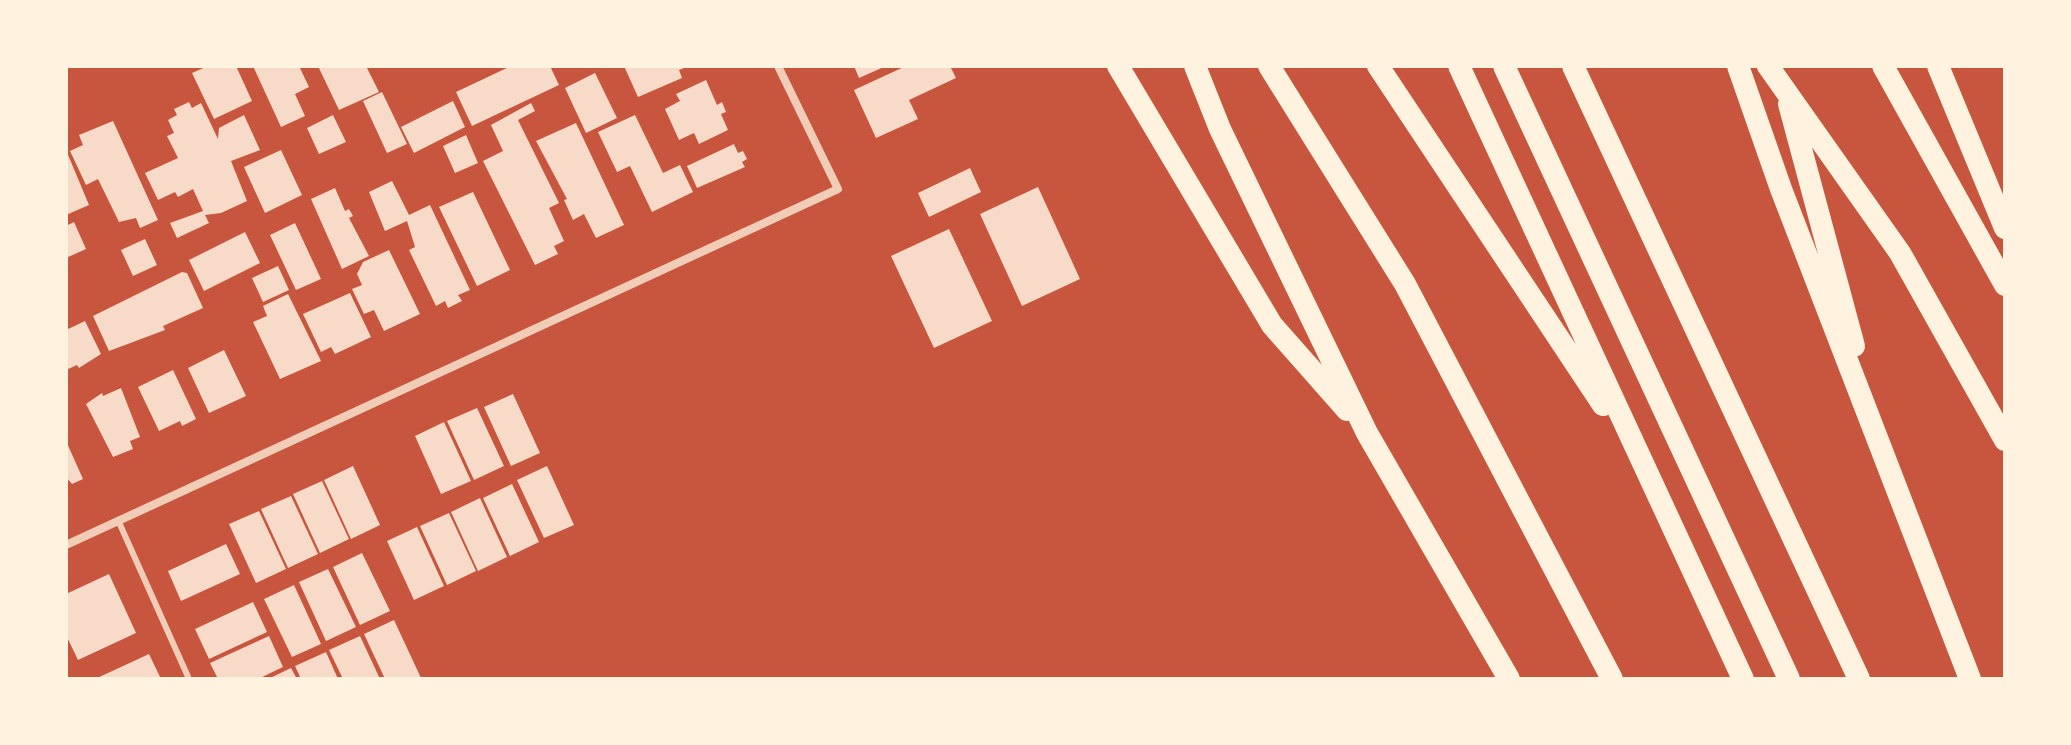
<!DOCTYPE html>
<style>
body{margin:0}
#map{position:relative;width:2071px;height:745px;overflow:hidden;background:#c8553d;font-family:"Public Sans",sans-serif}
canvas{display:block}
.frame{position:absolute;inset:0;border:68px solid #fff3e0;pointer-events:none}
</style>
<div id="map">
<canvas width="2071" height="745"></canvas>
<div class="frame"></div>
</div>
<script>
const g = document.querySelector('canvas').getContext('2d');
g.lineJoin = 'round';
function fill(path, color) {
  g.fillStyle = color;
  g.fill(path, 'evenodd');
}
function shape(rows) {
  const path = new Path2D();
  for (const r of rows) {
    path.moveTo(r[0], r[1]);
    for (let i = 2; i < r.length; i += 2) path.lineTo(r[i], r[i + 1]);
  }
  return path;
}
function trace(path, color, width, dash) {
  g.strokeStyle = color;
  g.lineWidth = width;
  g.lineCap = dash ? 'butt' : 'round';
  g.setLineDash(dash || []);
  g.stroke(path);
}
fill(shape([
 [208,66,236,66,252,101,214,119,192,73],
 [253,66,299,66,309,87,295,94,305,116,281,127],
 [318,66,366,66,379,92,339,110],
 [511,66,550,66,559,85,472,126,456,92],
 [624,66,689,66,679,70,682,78,638,97],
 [854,66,886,66,859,78],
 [906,66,950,66,956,78,909,100,918,119,876,138,854,90],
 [595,73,617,118,586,133,565,88],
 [706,80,717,105,722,102,726,112,721,114,728,130,699,144,694,133,679,140,665,109,680,101,676,94],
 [382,92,407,144,387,153,363,101],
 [453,101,465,127,414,153,401,127],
 [189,102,192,108,201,103,218,139,219,128,244,115,260,150,231,161,247,201,221,213,205,215,209,223,177,238,170,223,203,211,193,189,178,197,175,192,158,200,145,173,178,158,167,136,174,133,168,120,177,115,174,109],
 [531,103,535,111,518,120,559,203,549,208,564,241,554,246,558,254,535,265,483,161,503,151,491,125],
 [333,115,346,142,319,154,307,128],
 [635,115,663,173,680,165,693,192,652,212,630,166,617,172,598,132],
 [113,121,158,220,140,228,136,218,119,222,98,179,86,185,70,151,83,145,79,135],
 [576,123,624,225,596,238,584,214,573,220,564,200,567,199,536,141],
 [466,135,478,163,455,173,443,146],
 [734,144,738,153,743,151,747,159,742,162,745,167,697,188,687,166],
 [66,150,89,205,66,215],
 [281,150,302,195,265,213,244,167],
 [970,168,981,192,929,217,918,193],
 [392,181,409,215,430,205,470,290,458,295,462,301,448,308,445,301,436,306,409,250,415,247,407,221,385,231,369,192],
 [1038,187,1080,279,1022,306,980,214],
 [335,188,345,211,349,209,353,216,349,218,369,256,342,269,311,199],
 [473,192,510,270,477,286,439,207],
 [74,222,86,249,66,258,66,226],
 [295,223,321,279,296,290,270,235],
 [949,229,992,321,934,348,891,256],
 [245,232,260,263,204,291,189,260],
 [145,239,157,265,133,276,121,250],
 [389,250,420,314,384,331,374,310,364,314,352,289,362,285,357,274,363,262],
 [278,266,289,290,263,302,252,278],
 [182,272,187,273,203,308,163,326,165,330,109,351,93,316],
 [350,293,371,337,335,354,331,347,321,352,303,314],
 [288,294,321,361,280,379,253,322,267,316,263,306],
 [85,321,101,354,79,368,77,365,66,370,66,330],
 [224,350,246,396,209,413,188,368],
 [173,370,196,419,182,426,180,421,159,431,138,387],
 [121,388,140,437,130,441,133,449,113,457,86,404,102,393,103,396],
 [513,394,540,453,511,466,484,407],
 [477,408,504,466,474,480,447,421],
 [444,422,471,481,441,494,415,436],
 [66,441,83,479,72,484,66,477],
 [353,466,380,525,351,539,324,480],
 [547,466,574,525,544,538,517,480],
 [322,481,349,539,320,553,293,494],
 [512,484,539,542,510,556,483,498],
 [291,496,318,554,288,568,261,509],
 [480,498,507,557,478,571,451,512],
 [259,511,286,569,256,583,229,524],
 [449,513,476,571,447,585,420,526],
 [417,527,444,586,414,600,387,541],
 [226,544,240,574,181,601,168,571],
 [362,553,390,611,360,625,333,567],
 [328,569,356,627,326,641,299,582],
 [109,574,136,633,78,660,66,635,66,594],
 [294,585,321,644,292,657,264,599],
 [253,602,267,632,209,659,195,629],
 [394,620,421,678,420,679,385,679,364,634],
 [269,636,283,667,258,679,218,679,210,663],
 [360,636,380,679,343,679,329,650],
 [326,652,338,679,301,679,295,666],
 [149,654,161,679,95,679],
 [291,668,297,679,268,679]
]), '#f7dbc8');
trace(shape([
 [118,520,189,679]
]), '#f1ccb7', 6);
trace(shape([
 [66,545,838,189,778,66]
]), '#f1ccb7', 8);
trace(shape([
 [1118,66,1272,325,1347,410],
 [1195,66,1220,129,1367,433,1509,679],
 [1269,66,1405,284,1612,679],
 [1378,66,1603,405],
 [1459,66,1743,679],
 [1504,66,1789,679],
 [1573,66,1859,679],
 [1738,66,1781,189,1970,679],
 [1768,66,1900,253,2005,440],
 [1883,66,2005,285],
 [1938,66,2005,228],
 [1789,104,1854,346]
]), '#fff3e0', 22);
</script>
